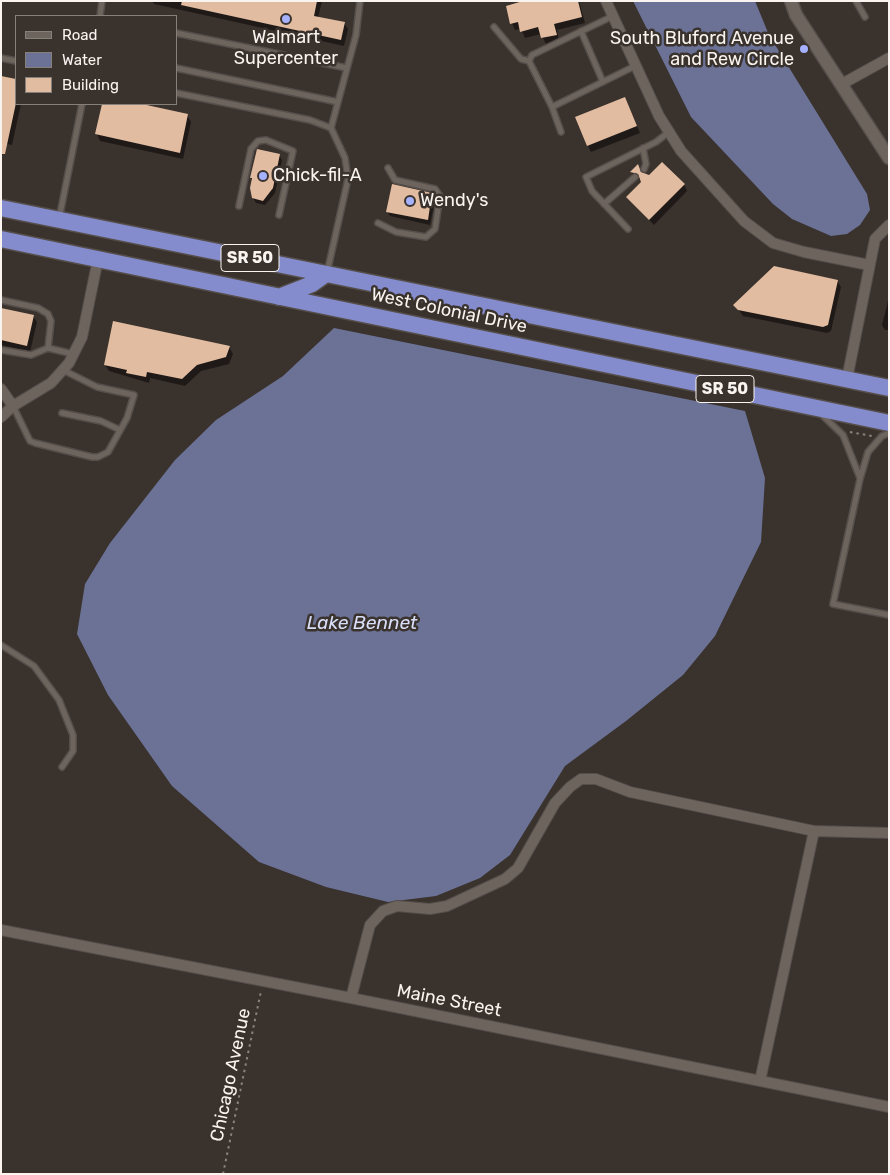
<!DOCTYPE html>
<style>
body{margin:0}
#map{position:relative;width:890px;height:1175px;overflow:hidden;background:#3a322d;font-family:Rubik,sans-serif}
canvas{display:block}
.frame{position:absolute;inset:0;border:2px solid #f9f4f0;pointer-events:none}
.legend{position:absolute;left:15px;top:15px;width:162px;height:90px;box-sizing:border-box;background:#3a322d;border:1px solid #86807b;margin:0;padding:6px 9px;list-style:none;font-size:15px;color:#f9f4f0}
.legend li{display:flex;align-items:center;gap:10px;height:25px}
.legend b{width:25px;border:1px solid #86807b}
</style>
<div id="map">
<canvas width="890" height="1175"></canvas>
<div class="frame"></div>
<ul class="legend">
<li><b style="height:6px;background:#6d645e"></b>Road</li>
<li><b style="height:14px;background:#6b7296"></b>Water</li>
<li><b style="height:14px;background:#e2bca0"></b>Building</li>
</ul>
</div>
<script>
const g = document.querySelector('canvas').getContext('2d');
g.lineJoin = 'round';
function fill(path, color) {
  g.fillStyle = color;
  g.fill(path, 'evenodd');
}
function shape(rows) {
  const path = new Path2D();
  for (const r of rows) {
    path.moveTo(r[0], r[1]);
    for (let i = 2; i < r.length; i += 2) path.lineTo(r[i], r[i + 1]);
  }
  return path;
}
function trace(path, color, width, dash) {
  g.strokeStyle = color;
  g.lineWidth = width;
  g.lineCap = dash ? 'butt' : 'round';
  g.setLineDash(dash || []);
  g.stroke(path);
}
function label(font, color, halo, rows, align = 'center') {
  g.font = font + ' Rubik,sans-serif';
  g.lineWidth = 5;
  g.setLineDash([]);
  g.textBaseline = 'middle';
  g.strokeStyle = halo;
  g.fillStyle = color;
  for (const [text, x, y, turn = 0] of rows) {
    g.save();
    g.translate(x, y);
    g.rotate((+turn || 0) * Math.PI / 180);
    g.textAlign = isNaN(turn) ? turn : align;
    if (halo) g.strokeText(text, 0, 0);
    g.fillText(text, 0, 0);
    g.restore();
  }
}
fill(shape([
 [633,1,755,1,769,35,867,194,870,210,860,225,847,234,831,236,792,219,773,204,691,117],
 [334,328,745,411,765,478,761,542,715,636,683,675,626,721,565,766,510,855,480,878,436,896,388,902,326,887,259,862,172,786,108,695,77,634,85,584,110,543,175,460,216,420,283,376]
]), '#6b7296');
fill(shape([
 [152,1,322,1,318,18,344,23,348,29,344,46,154,4],
 [529,1,579,1,585,23,557,30,559,41,546,44,541,34,525,38,521,29,515,30,512,23],
 [1,77,16,80,16,104,21,104,12,145,1,143],
 [625,98,640,133,591,152,588,146],
 [103,104,136,104,187,115,191,122,183,159,100,141,97,134],
 [279,155,282,160,275,193,265,205,256,203,253,198,251,178],
 [631,172,684,184,687,191,654,225,628,198,642,183,641,180,635,178],
 [393,185,433,196,435,200,430,225,390,216,387,211],
 [837,281,841,287,831,331,827,333,743,316,735,305],
 [888,301,889,301,889,330,885,330,882,325],
 [1,309,33,316,37,322,30,352,1,345],
 [229,347,233,354,229,364,201,371,185,386,150,378,149,383,109,371,105,365]
]), '#0007');
fill(shape([
 [182,1,317,1,314,16,345,22,341,40,181,5],
 [523,1,578,1,582,17,554,24,557,35,541,38,538,27,520,32,518,22,510,24,506,6],
 [1,76,16,79,16,103,5,154,1,154],
 [625,97,637,126,587,146,575,117],
 [102,104,142,104,188,114,180,153,95,134],
 [257,149,280,154,273,188,263,201,252,198,250,188,252,178,250,178],
 [662,162,685,184,649,220,626,197,641,182,638,174,630,172,638,164,641,172,649,175],
 [392,184,432,193,428,220,386,212],
 [774,266,838,280,828,325,823,327,738,310,733,305],
 [1,308,34,315,27,346,1,340],
 [113,321,230,346,226,357,197,365,182,379,147,372,146,377,126,373,127,370,104,365]
]), '#e2bca0');
const service = shape([
 [856,1,865,17],
 [100,16,102,1],
 [613,16,532,55,529,61,552,107,635,66],
 [494,27,521,59,529,61],
 [581,31,603,82],
 [176,33,347,68],
 [1,58,16,61],
 [176,68,338,102],
 [176,93,310,120,331,128,345,158,348,179,327,273],
 [552,107,561,132],
 [331,128,356,35,360,1],
 [643,148,646,164,644,169],
 [604,204,635,177],
 [239,206,251,149,258,141,266,140,293,151,279,215],
 [59,219,82,104],
 [378,223,396,232,426,237,435,229,440,196,435,189,395,180,388,168],
 [628,229,592,191,586,177,656,142,669,132],
 [1,300,38,308,48,314,51,321,48,348],
 [1,350,31,355,48,348,73,354],
 [13,406,30,441,35,443,92,457,98,457,108,452,127,418,134,395,97,387,63,370],
 [62,413,101,421,120,430],
 [821,414,843,435,860,478],
 [889,433,882,436,868,452,860,479,833,604,889,615],
 [1,645,34,666,59,700,73,735,73,751,62,767]
]);
const minor = shape([
 [606,1,659,116,681,151,744,221,773,243,804,252,869,265],
 [842,84,889,58],
 [847,379,875,239,889,225],
 [1,389,13,406],
 [1,417,13,406,51,383,69,363,82,337,98,259],
 [1,930,351,998,889,1107],
 [351,998,370,925,383,911,397,906,430,909,447,906,505,879,518,868,555,803,570,787,581,779,596,779,630,792,814,831,889,833],
 [760,1081,814,831]
]);
const tertiary = shape([
 [791,1,796,15,889,158]
]);
const trunk = shape([
 [1,208,889,388],
 [1,239,889,423],
 [279,297,312,284,326,274]
]);
trace(service, '#554e4a', 8);
trace(minor, '#554e4a', 12);
trace(tertiary, '#554e4a', 15);
trace(trunk, '#554e4a', 19);
trace(shape([
 [850,432,872,436],
 [223,1174,261,991]
]), '#8a847f', 2, [2.5, 4]);
trace(service, '#6d645e', 5);
trace(minor, '#6d645e', 10);
trace(tertiary, '#6d645e', 12);
trace(trunk, '#848ccd', 16);
for (const [x, y, r, color] of [
 [286,19,5,"#a5b1fc"],
 [804,49,5,"#a5b1fc"],
 [263,176,5,"#a5b1fc"],
 [410,201,5,"#a5b1fc"]
]) {
  const dot = new Path2D();
  dot.arc(x, y, r, 0, 2 * Math.PI);
  g.fillStyle = color;
  g.fill(dot);
  trace(dot, '#3a322d', 2);
}
for (const [x, y, w] of [
 [250,258,58],
 [725,389,58]
]) {
  const box = new Path2D();
  box.roundRect(x - w / 2, y - 13.5, w, 27, 4);
  g.fillStyle = '#3a322d';
  g.fill(box);
  trace(box, '#f9f4f0', 1);
}
label('bold 16px', '#f9f4f0', null, [
 ["SR 50",250,258],
 ["SR 50",725,389]
]);
label('18px', '#f9f4f0', '#3a322d', [
 ["Walmart",286,38,"center"],
 ["Supercenter",286,59,"center"],
 ["South Bluford Avenue",794,39,"right"],
 ["and Rew Circle",794,60,"right"],
 ["Chick-fil-A",273,176],
 ["Wendy's",420,201]
], 'left');
label('18px', '#f9f4f0', '#3a322d', [
 ["West Colonial Drive",449,311,12],
 ["Maine Street",449,1001,11],
 ["Chicago Avenue",231,1075,-78]
]);
label('italic 19px', '#d9def8', '#3a322d', [
 ["Lake Bennet",362,624]
]);
</script>
